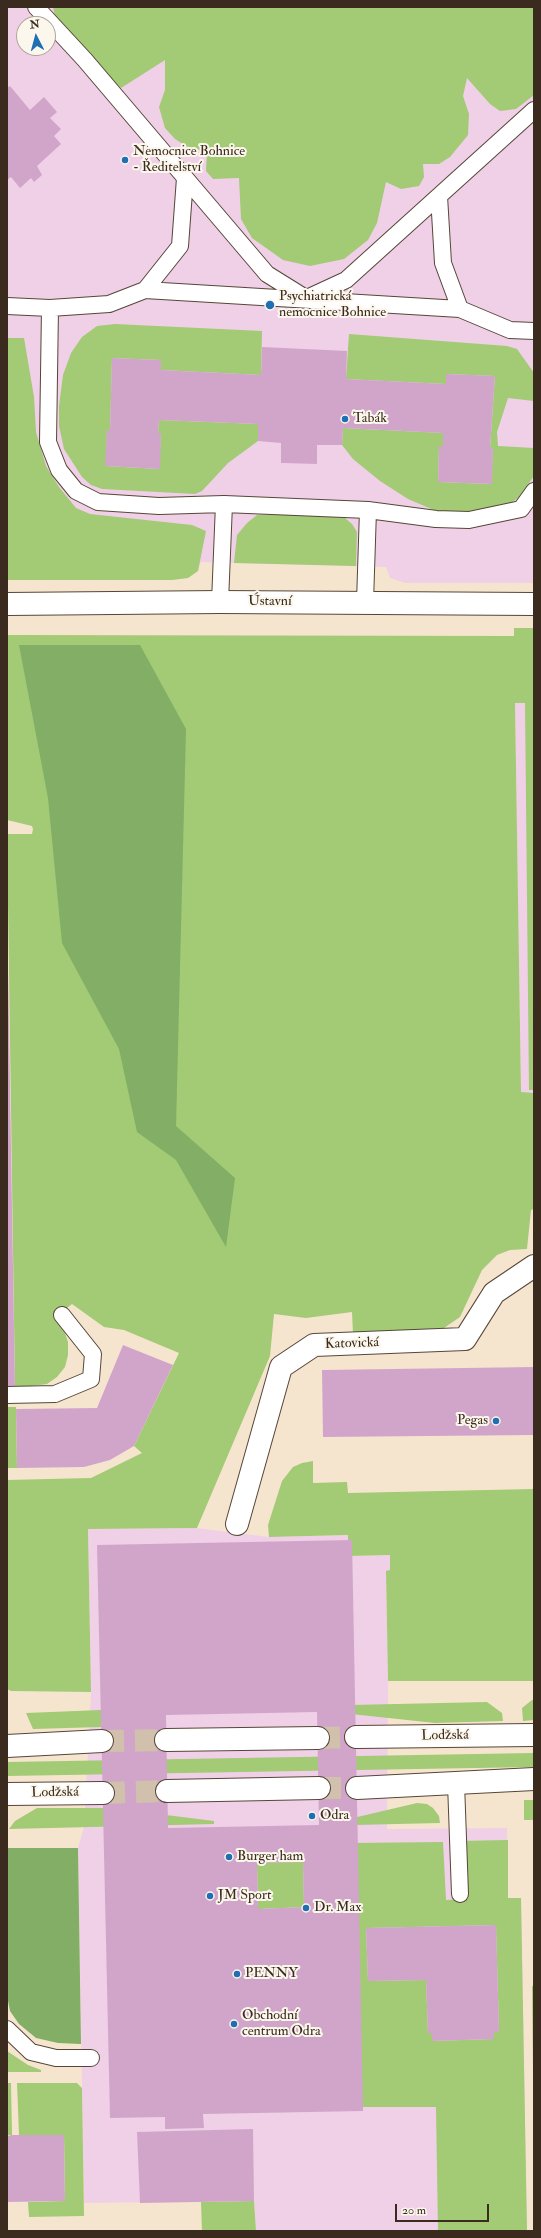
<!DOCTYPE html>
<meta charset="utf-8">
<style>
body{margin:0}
#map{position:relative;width:541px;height:2238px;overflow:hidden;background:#f6e5ce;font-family:"IM FELL Double Pica",serif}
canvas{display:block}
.frame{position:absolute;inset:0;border:8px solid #3b2a1e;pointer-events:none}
.north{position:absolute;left:16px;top:16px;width:40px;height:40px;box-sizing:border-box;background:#fbf7ec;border:1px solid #aea59a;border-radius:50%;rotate:354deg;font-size:11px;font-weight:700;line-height:16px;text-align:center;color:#3b2a1e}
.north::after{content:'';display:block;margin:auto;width:14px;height:18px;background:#1f6fb2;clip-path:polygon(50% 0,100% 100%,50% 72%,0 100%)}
.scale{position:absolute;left:395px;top:2204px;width:94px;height:18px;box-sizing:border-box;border:2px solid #3b2a1e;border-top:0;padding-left:5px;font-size:12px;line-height:14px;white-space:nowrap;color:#3b2a1e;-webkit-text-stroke:3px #fbf7ec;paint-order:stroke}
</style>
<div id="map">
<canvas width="541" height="2238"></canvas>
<div class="frame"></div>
<div class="north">N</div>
<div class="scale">20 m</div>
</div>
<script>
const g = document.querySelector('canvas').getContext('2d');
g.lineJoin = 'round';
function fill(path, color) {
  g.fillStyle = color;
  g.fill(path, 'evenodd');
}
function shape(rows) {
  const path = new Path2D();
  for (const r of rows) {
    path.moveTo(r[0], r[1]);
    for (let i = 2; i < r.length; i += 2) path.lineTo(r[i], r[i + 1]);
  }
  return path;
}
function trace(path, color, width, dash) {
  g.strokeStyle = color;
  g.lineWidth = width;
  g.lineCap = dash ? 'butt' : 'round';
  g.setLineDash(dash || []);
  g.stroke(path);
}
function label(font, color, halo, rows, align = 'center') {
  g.font = font + ' "IM FELL Double Pica",serif';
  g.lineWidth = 4;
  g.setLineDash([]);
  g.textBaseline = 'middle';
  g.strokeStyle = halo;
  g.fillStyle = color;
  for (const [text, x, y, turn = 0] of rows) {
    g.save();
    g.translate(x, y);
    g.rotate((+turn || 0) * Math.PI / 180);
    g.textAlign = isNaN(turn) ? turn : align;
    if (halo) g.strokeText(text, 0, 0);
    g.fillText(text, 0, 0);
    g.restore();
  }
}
fill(shape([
 [7,7,534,7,534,583,405,583,390,578,386,567,201,562,198,571,188,578,172,580,7,580],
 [24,24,48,24,48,48,24,48],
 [534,702,534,1093,521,1093,515,703],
 [196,1528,269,1537,349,1535,349,1556,390,1555,390,1571,386,1571,388,1681,387,1829,507,1828,508,1898,521,1898,527,2231,256,2231,254,2201,84,2203,78,1848,84,1827,91,1692,88,1529]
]), '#efd0e7');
fill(shape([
 [53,7,534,7,534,95,516,109,500,111,490,104,467,78,463,96,469,114,468,135,450,157,439,164,423,164,424,177,419,186,401,189,386,182,377,223,368,240,344,259,310,266,283,260,252,238,241,219,239,178,213,179,206,171,207,152,186,146,175,139,165,128,159,107,165,90,165,60,121,88,99,67,55,17],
 [115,324,262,331,261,375,161,370,161,360,112,358,110,430,107,430,106,466,159,469,161,433,158,433,159,420,258,424,258,441,228,463,202,491,195,494,102,489,91,485,82,477,64,449,59,426,59,406,63,375,71,353,82,337,97,326],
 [349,334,507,346,517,349,534,373,534,401,508,398,497,432,498,446,534,448,534,476,519,497,505,508,455,514,436,511,408,499,380,481,353,459,342,445,343,428,443,433,443,446,439,446,438,482,491,484,493,448,490,448,495,376,446,374,446,384,346,379],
 [7,338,24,338,34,397,36,432,46,466,59,487,76,508,90,514,192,525,206,531,198,571,188,578,172,580,7,580],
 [296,514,345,518,352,524,357,532,356,566,234,563,237,535,247,523,257,515],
 [514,628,534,628,534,1090,529,1090,525,703,515,703,521,1092,534,1093,534,1209,531,1210,527,1249,510,1250,497,1255,482,1270,460,1317,444,1328,353,1334,352,1312,306,1318,274,1314,270,1356,197,1528,88,1529,91,1692,11,1691,7,1689,7,1480,91,1478,142,1453,134,1446,179,1353,124,1330,104,1327,72,1304,55,1318,65,1333,68,1342,68,1355,65,1367,57,1377,47,1384,15,1388,7,834,32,834,33,829,32,826,7,820,7,635,514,636],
 [7,1407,16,1407,17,1468,7,1468],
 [313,1461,313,1483,347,1482,348,1493,534,1489,534,1681,388,1681,386,1571,390,1570,390,1555,348,1556,348,1535,269,1537,268,1525,282,1481,293,1467,302,1463],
 [532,1700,534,1700,534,1720,523,1721,522,1708],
 [487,1702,502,1713,503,1721,435,1723,351,1714,351,1705],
 [101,1710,101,1727,33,1729,26,1713],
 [534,1753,534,1767,7,1776,7,1762],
 [524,1800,534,1800,534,1820,524,1820],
 [417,1803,427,1804,433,1808,439,1816,440,1823,354,1825,353,1818],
 [37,1808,110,1808,214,1821,214,1824,9,1829,15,1821],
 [508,1840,508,1898,521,1898,527,2231,438,2231,436,2107,358,2107,351,1843,443,1842,446,1900,462,1899,459,1841],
 [496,1925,499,2032,494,2032,494,2039,432,2041,432,2033,428,2033,426,1980,368,1981,366,1928],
 [303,1862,304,1907,258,1909,257,1863],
 [532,1986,534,1986,533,2075],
 [7,2051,28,2065,41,2070,41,2072,7,2072],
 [7,2083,11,2083,12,2135,7,2135],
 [17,2083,77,2083,82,2088,84,2216,29,2217,28,2202,65,2201,64,2135,19,2135],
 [254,2201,256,2231,202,2231,201,2202]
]), '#a3ca74');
fill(shape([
 [19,645,140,645,186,729,176,1126,235,1178,226,1247,176,1160,137,1132,119,1049,62,943,48,798],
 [7,1848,78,1848,81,2044,58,2043,36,2038,19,2024,10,2011,7,1996]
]), '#82ae66');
fill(shape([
 [10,86,30,110,44,97,57,112,50,118,61,129,54,136,61,144,37,166,42,175,34,182,31,178,20,188,11,177,7,180,7,88],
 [262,347,347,351,346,379,446,384,446,374,495,376,490,448,493,448,492,484,438,482,439,446,443,446,443,433,343,428,342,445,317,445,317,464,284,463,281,463,281,443,258,441,258,424,159,420,158,433,161,433,160,469,105,466,107,430,110,430,112,358,161,360,161,370,261,375],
 [7,963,8,963,15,1388,7,1388],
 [123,1345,173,1365,134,1446,110,1460,84,1467,17,1468,16,1409,97,1408],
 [534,1367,534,1435,323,1437,322,1370],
 [352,1540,363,2111,203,2114,204,2128,165,2129,165,2117,110,2118,97,1545],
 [317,1712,319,1825,168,1828,166,1715],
 [303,1862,304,1907,258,1909,257,1863],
 [496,1925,499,2032,494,2032,494,2039,432,2041,432,2033,428,2034,426,1980,368,1981,366,1928],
 [253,2129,254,2201,140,2203,137,2132],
 [12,2135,64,2135,65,2201,7,2202,7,2136]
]), '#d1a5ca');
trace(shape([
 [318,1738,356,1737],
 [102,1741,166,1740],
 [319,1788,357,1788],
 [103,1793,167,1791]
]), '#d1c0ab', 22, [22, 11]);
const service = shape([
 [36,7,85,60,267,274,304,297],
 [439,196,443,263,460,309],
 [145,290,180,246,185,178],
 [307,298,346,280,534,110],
 [7,306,50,308,109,304,145,290,460,309,510,330,534,331],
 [50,308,48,442,59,470,76,491,98,502,159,506,224,504,368,510,436,519,469,520,521,509,534,491],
 [220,602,224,504],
 [365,602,368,510],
 [7,1395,55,1394,91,1379,93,1354,62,1315],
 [456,1783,460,1894],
 [7,2029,31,2052,56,2058,91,2058]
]);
const minor = shape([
 [7,604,220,602,534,604],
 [237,1524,281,1367,314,1345,465,1339,494,1293,534,1266]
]);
const tertiary = shape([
 [356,1737,534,1735],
 [166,1740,318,1738],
 [7,1746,102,1741],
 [357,1788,534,1779],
 [167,1791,319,1788],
 [7,1794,103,1793]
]);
trace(service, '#574638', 18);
trace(minor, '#574638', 24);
trace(tertiary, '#574638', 24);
trace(service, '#fff', 16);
trace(minor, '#fff', 22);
trace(tertiary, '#fff', 22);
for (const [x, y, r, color] of [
 [125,160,4,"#1f6fb2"],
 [270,305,5,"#1f6fb2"],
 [345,419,4,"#1f6fb2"],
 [496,1421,4,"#1f6fb2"],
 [312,1816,4,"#1f6fb2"],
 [229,1857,4,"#1f6fb2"],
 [210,1896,4,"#1f6fb2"],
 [306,1908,4,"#1f6fb2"],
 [237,1974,4,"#1f6fb2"],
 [234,2024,4,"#1f6fb2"]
]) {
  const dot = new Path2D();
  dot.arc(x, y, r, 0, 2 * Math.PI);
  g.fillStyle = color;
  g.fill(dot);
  trace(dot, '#fbf7ec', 1.5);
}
label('14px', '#3b2a1e', '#fbf7ec', [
 ["Nemocnice Bohnice",133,152],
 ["- Ředitelství",133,168],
 ["Psychiatrická",279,297],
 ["nemocnice Bohnice",279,313],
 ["Tabák",353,419],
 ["Pegas",488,1421,"right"],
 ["Odra",320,1816],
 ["Burger ham",237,1857],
 ["JM Sport",218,1896],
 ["Dr. Max",314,1908],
 ["PENNY",245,1974],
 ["Obchodní",242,2016],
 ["centrum Odra",242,2032]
], 'left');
label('14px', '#3b2a1e', '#fbf7ec', [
 ["Ústavní",270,602],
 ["Katovická",352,1344,-2],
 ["Lodžská",445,1736,-1],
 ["Lodžská",55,1793,-1]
]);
</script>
